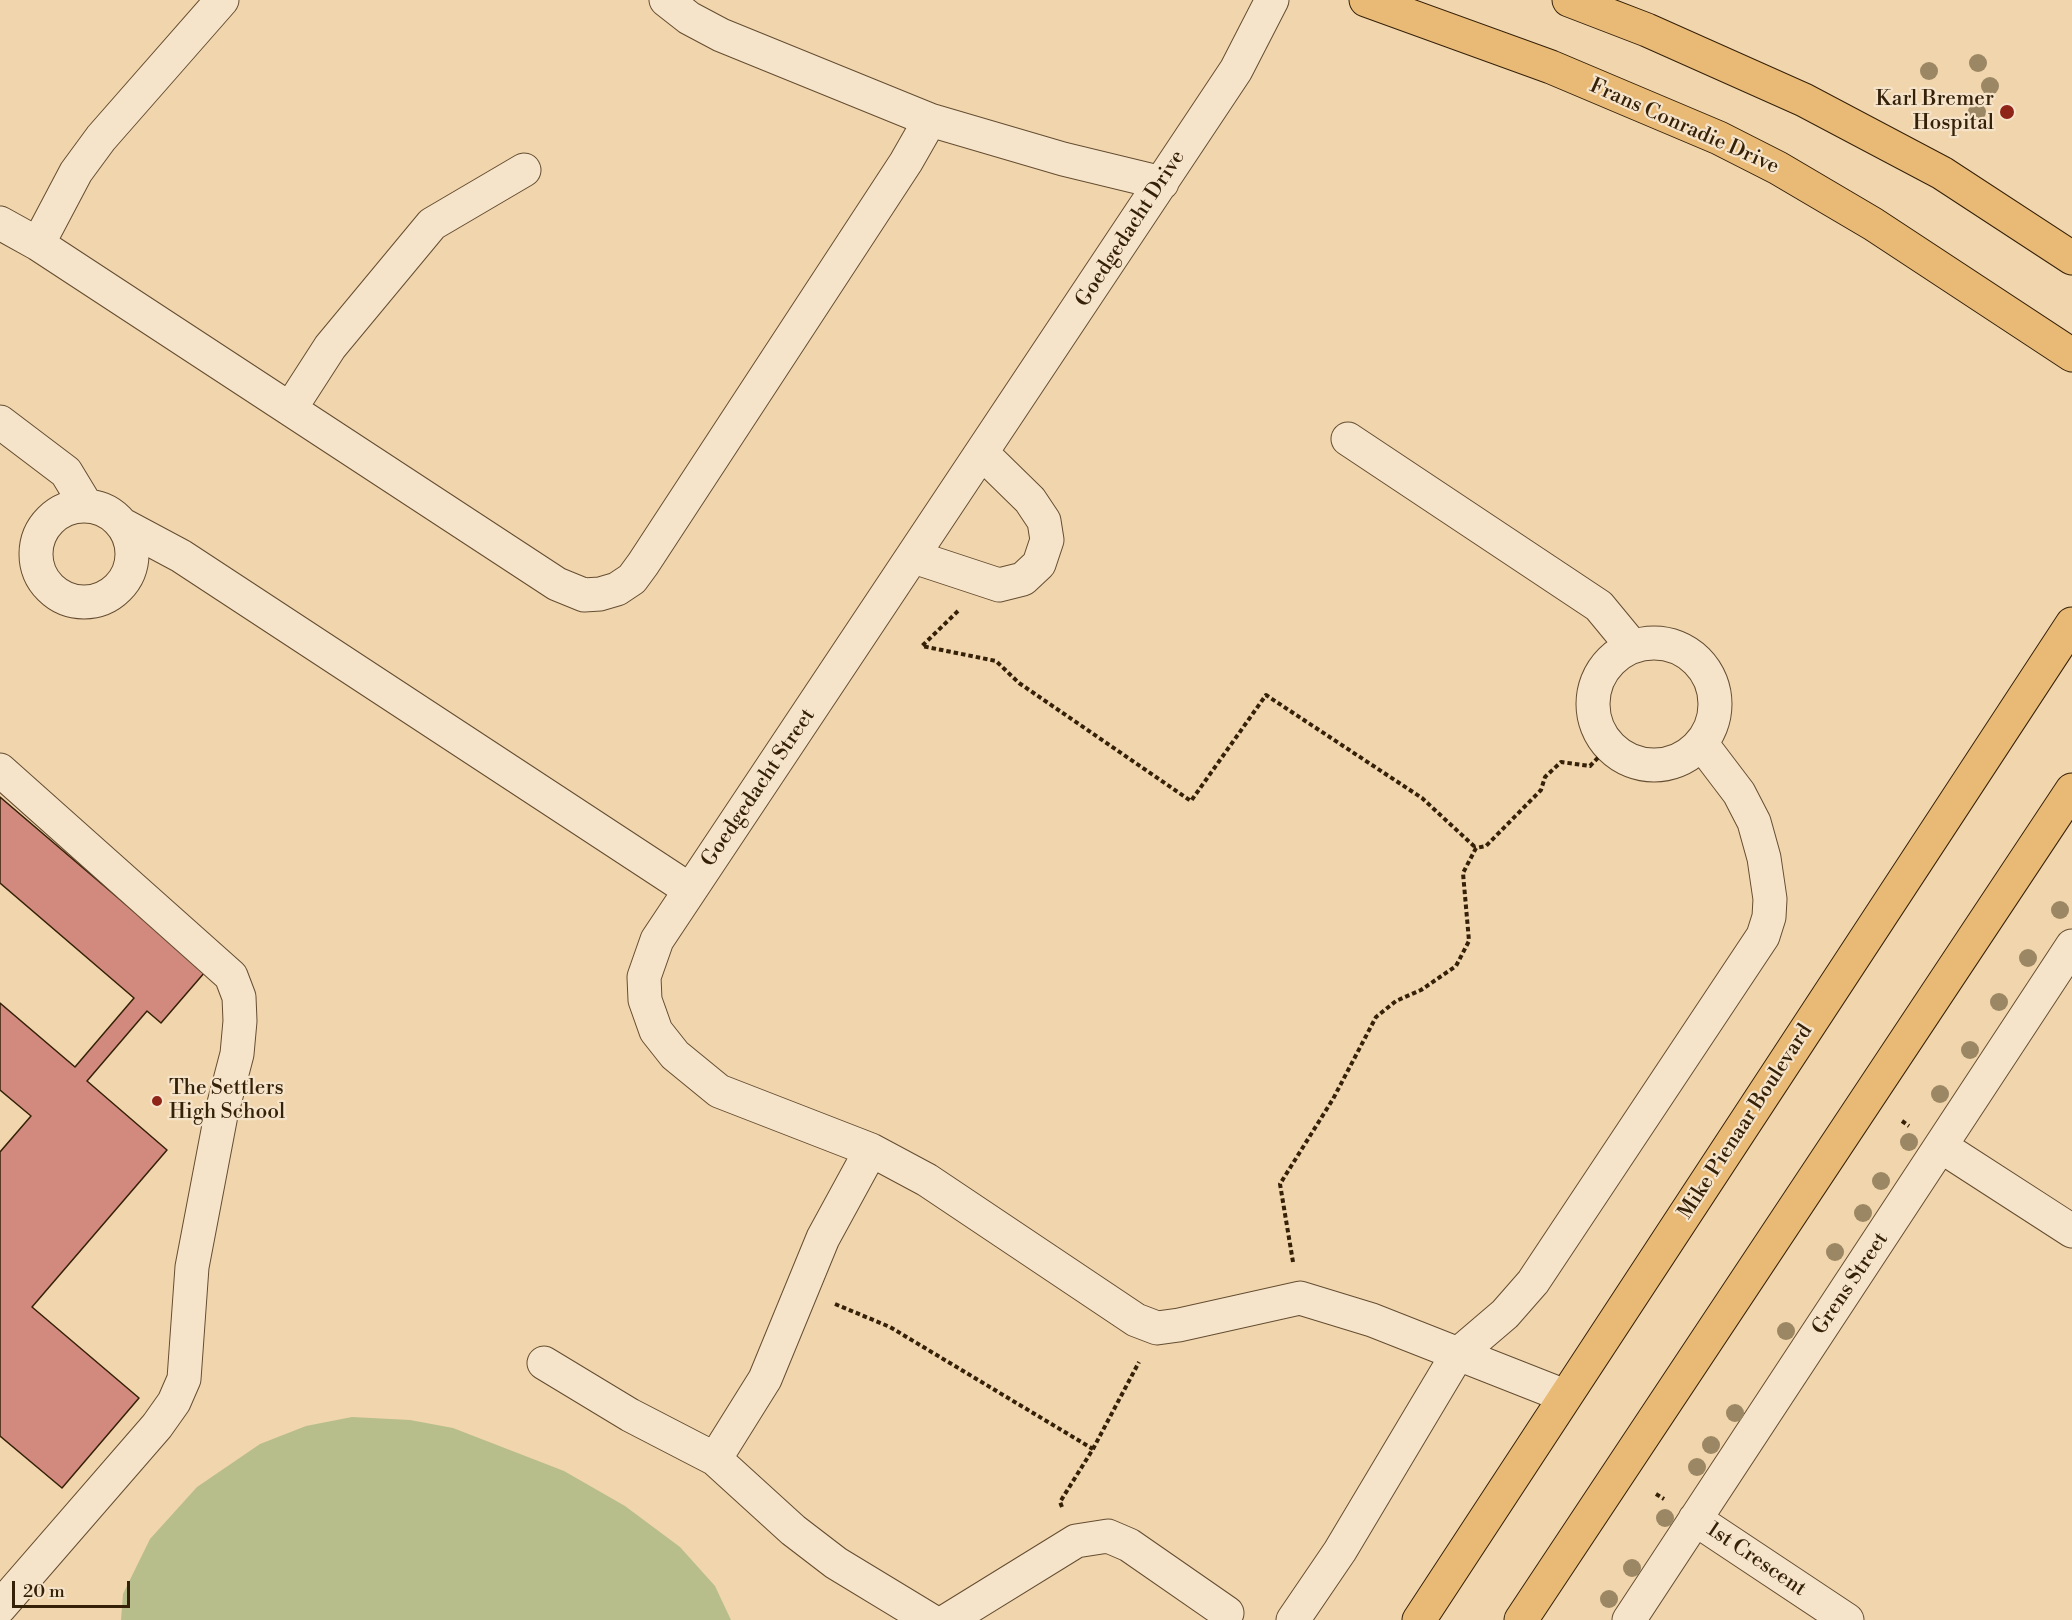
<!DOCTYPE html>
<style>
body{margin:0}
#map{position:relative;width:2072px;height:1620px;overflow:hidden;background:#f1d5ad;font-family:"Libre Bodoni",serif}
canvas{display:block}
.scale{position:absolute;left:12px;top:1581px;width:118px;height:27px;box-sizing:border-box;border:3px solid #352008;border-top:0;padding-left:8px;font-size:18px;line-height:21px;white-space:nowrap;color:#352008;-webkit-text-stroke:4px #f6e4ca;paint-order:stroke}
</style>
<div id="map">
<canvas width="2072" height="1620"></canvas>
<div class="scale">20 m</div>
</div>
<script>
const g = document.querySelector('canvas').getContext('2d');
g.lineJoin = 'round';
function fill(path, color) {
  g.fillStyle = color;
  g.fill(path, 'evenodd');
}
function shape(rows) {
  const path = new Path2D();
  for (const r of rows) {
    if (r.length === 3) {
      path.moveTo(r[0] + r[2], r[1]);
      path.arc(r[0], r[1], r[2], 0, 2 * Math.PI);
      continue;
    }
    path.moveTo(r[0], r[1]);
    for (let i = 2; i < r.length; i += 2) path.lineTo(r[i], r[i + 1]);
  }
  return path;
}
function trace(path, color, width, dash) {
  g.strokeStyle = color;
  g.lineWidth = width;
  g.lineCap = dash ? 'butt' : 'round';
  g.setLineDash(dash || []);
  g.stroke(path);
}
function label(font, color, halo, rows, align = 'center') {
  g.font = font + ' "Libre Bodoni",serif';
  g.lineWidth = 4.5;
  g.setLineDash([]);
  g.textBaseline = 'middle';
  g.strokeStyle = halo;
  g.fillStyle = color;
  for (const [text, x, y, turn = 0] of rows) {
    g.save();
    g.translate(x, y);
    g.rotate((+turn || 0) * Math.PI / 180);
    g.textAlign = isNaN(turn) ? turn : align;
    if (halo) g.strokeText(text, 0, 0);
    g.fillText(text, 0, 0);
    g.restore();
  }
}
fill(shape([
 [352,1417,410,1420,453,1428,564,1471,625,1506,680,1547,715,1586,731,1620,121,1620,123,1594,150,1539,197,1487,260,1444,306,1426]
]), '#b7be8c');
const building = shape([
 [0,797,205,972,161,1023,147,1011,87,1081,167,1150,32,1307,139,1398,62,1488,0,1436,0,1152,31,1116,0,1090,0,1003,75,1067,134,998,0,883,0,797]
]);
fill(building, '#d18a7d');
trace(building, '#352008', 1.5);
const minor = shape([
 [666,0,689,18,721,35,930,120,1063,159,1162,183],
 [1272,0,1236,70,657,940,644,977,645,1000,656,1031,675,1055,719,1091,871,1150,927,1180,1136,1320,1157,1328,1179,1325,1300,1298,1372,1320,1565,1396],
 [0,223,38,244,557,584,584,595,600,594,617,589,632,579,643,564,906,162,930,120],
 [38,244,76,172,101,138,222,0],
 [290,409,330,347,432,224,524,170],
 [0,422,66,472,86,505],
 [1348,439,1599,606,1632,646],
 [84,554,48],
 [123,525,181,556,690,890],
 [914,557,999,585,1023,579,1039,564,1047,540,1044,521,1030,500,983,454],
 [1654,704,61],
 [0,770,231,976,239,997,240,1021,237,1054,221,1115,192,1267,184,1379,174,1402,157,1426,0,1607],
 [1942,1147,2072,1231],
 [544,1363,630,1415,715,1459,793,1530,836,1563,930,1620],
 [715,1459,765,1379,823,1238,871,1150],
 [1695,1519,1847,1620],
 [948,1620,1076,1541,1108,1536,1129,1545,1227,1613],
 [1293,1620,1340,1551,1457,1355,1505,1314,1533,1282,1763,936,1769,917,1770,899,1764,858,1754,822,1739,793,1701,743],
 [1629,1620,2072,946]
]);
const major = shape([
 [1366,0,1551,67,1719,138,1778,168,1873,224,2072,355],
 [1569,0,1647,30,1804,100,1942,173,2072,258],
 [1419,1620,2072,624],
 [1521,1620,2072,790]
]);
trace(minor, '#644d31', 35);
trace(major, '#352008', 35);
trace(shape([
 [958,611,922,646,996,661,1019,683,1191,801,1266,695,1422,798,1476,848],
 [1902,1121,1909,1126],
 [1293,1262,1280,1184,1333,1099,1376,1017,1396,1001,1421,990,1456,966,1469,941,1463,873,1476,848,1486,846,1541,790,1545,777,1561,762,1590,766,1610,745],
 [835,1304,890,1327,1093,1449],
 [1656,1494,1664,1499],
 [1062,1507,1060,1502,1093,1449,1139,1362]
]), '#352008', 4, [4.5, 3]);
trace(minor, '#f6e4ca', 33);
trace(major, '#e8ba76', 33);
g.fillStyle = '#9c8764';
for (const [x, y] of [
 [1978,63],
 [1929,71],
 [1990,86],
 [1977,112],
 [2060,910],
 [2028,958],
 [1999,1002],
 [1970,1050],
 [1940,1094],
 [1909,1142],
 [1881,1181],
 [1863,1213],
 [1835,1252],
 [1786,1331],
 [1735,1413],
 [1711,1445],
 [1697,1467],
 [1665,1518],
 [1632,1568],
 [1609,1599]
]) {
  g.beginPath();
  g.arc(x, y, 9, 0, 2 * Math.PI);
  g.fill();
}
for (const [x, y, r, color] of [
 [2007,112,8,"#8f2418"],
 [157,1101,6,"#8f2418"]
]) {
  const dot = new Path2D();
  dot.arc(x, y, r, 0, 2 * Math.PI);
  g.fillStyle = color;
  g.fill(dot);
  trace(dot, '#f6e4ca', 2);
}
label('21px', '#352008', '#f6e4ca', [
 ["Karl Bremer",1994,100],
 ["Hospital",1994,124],
 ["The Settlers",169,1089,"left"],
 ["High School",169,1113,"left"]
], 'right');
label('21px', '#352008', '#f6e4ca', [
 ["Frans Conradie Drive",1684,127,24],
 ["Goedgedacht Drive",1131,229,-57],
 ["Goedgedacht Street",759,788,-56],
 ["Mike Pienaar Boulevard",1746,1122,-57],
 ["Grens Street",1851,1284,-56],
 ["1st Crescent",1756,1560,34]
]);
</script>
